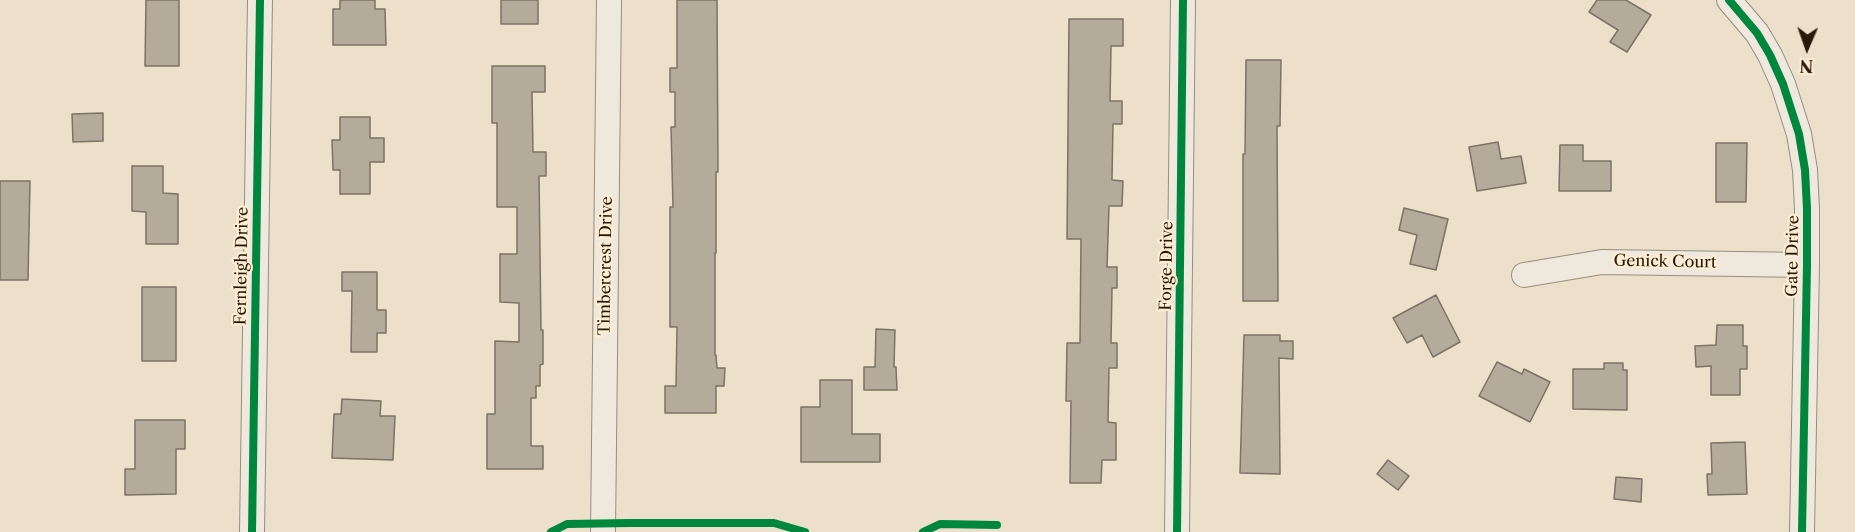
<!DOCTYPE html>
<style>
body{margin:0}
#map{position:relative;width:1855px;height:532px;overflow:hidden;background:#ece0ca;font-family:"Libre Caslon Text",serif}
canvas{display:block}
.north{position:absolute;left:1777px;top:18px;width:60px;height:60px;-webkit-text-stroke:4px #fcedd3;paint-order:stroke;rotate:182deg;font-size:16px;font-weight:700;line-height:24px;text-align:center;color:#281909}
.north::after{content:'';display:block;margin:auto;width:21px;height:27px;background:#281909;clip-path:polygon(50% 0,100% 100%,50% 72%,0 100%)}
</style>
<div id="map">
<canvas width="1855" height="532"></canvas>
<div class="north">N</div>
</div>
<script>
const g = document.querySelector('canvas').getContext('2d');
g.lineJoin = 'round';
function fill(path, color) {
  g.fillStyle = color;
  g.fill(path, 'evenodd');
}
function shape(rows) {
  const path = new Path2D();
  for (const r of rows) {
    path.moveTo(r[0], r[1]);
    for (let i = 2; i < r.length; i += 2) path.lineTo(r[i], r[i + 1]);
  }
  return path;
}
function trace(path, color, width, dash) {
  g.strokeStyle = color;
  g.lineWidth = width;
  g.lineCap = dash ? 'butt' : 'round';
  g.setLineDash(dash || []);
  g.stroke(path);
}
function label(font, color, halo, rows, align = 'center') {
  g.font = font + ' "Libre Caslon Text",serif';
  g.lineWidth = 4.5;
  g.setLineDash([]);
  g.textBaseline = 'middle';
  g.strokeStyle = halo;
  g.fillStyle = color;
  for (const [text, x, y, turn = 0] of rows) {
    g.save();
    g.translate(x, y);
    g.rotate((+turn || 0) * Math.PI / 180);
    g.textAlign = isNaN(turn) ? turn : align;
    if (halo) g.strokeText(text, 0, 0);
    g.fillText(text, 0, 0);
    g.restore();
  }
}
const building = shape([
 [146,0,179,0,179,66,145,66,146,0],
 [340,0,375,0,375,9,385,9,386,45,333,45,333,9,340,9,340,0],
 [501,0,538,0,538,24,501,24,501,0],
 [677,0,717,0,718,172,716,172,716,253,715,253,715,355,716,355,717,368,725,368,724,386,716,386,716,413,665,413,665,386,676,386,677,327,670,327,670,207,673,207,671,127,675,127,675,92,670,92,670,68,677,68,677,0],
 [1597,0,1626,0,1651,15,1627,52,1610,42,1618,30,1589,12,1597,0],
 [1069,19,1123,19,1123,46,1111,46,1110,101,1122,101,1122,124,1113,124,1112,180,1123,181,1122,206,1109,206,1107,267,1117,267,1117,288,1112,288,1111,343,1117,343,1117,368,1109,368,1108,422,1116,423,1116,460,1102,460,1101,483,1070,483,1071,401,1066,401,1067,343,1080,343,1081,239,1067,239,1069,19],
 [1246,60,1281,60,1280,126,1277,126,1278,301,1243,301,1243,154,1245,154,1246,60],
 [492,66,545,66,545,92,532,92,533,152,546,152,546,176,539,176,541,330,543,330,543,364,540,365,540,386,536,386,536,398,531,398,531,446,543,446,543,469,487,469,487,414,495,414,495,341,519,342,519,303,500,302,500,254,517,254,517,207,497,207,497,123,492,123,492,66],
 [103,113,103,141,73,142,72,114,103,113],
 [340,117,370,117,370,138,384,138,384,162,370,162,370,194,340,194,340,170,333,170,332,140,340,140,340,117],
 [1498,142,1501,159,1521,156,1526,183,1477,191,1469,147,1498,142],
 [1716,143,1747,143,1746,202,1716,202,1716,143],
 [1560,145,1583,145,1583,161,1611,161,1611,191,1559,191,1560,145],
 [132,166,163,166,163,193,178,194,178,244,146,244,146,212,132,211,132,166],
 [0,181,30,181,28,280,0,280,0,181],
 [1404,208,1448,219,1436,270,1410,264,1417,235,1399,230,1404,208],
 [342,272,377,272,377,310,386,310,386,333,377,333,377,352,351,352,352,291,342,291,342,272],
 [142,287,176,287,176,361,142,361,142,287],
 [1436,295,1460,342,1433,357,1422,335,1407,343,1393,318,1436,295],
 [1717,325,1743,325,1743,346,1747,346,1747,369,1740,369,1740,395,1711,395,1711,366,1696,367,1695,346,1716,345,1717,325],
 [876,329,895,330,894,367,896,367,897,390,864,390,864,367,875,367,876,329],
 [1244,335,1280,335,1280,341,1293,341,1293,359,1279,358,1280,474,1240,473,1244,335],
 [1497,362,1522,374,1524,369,1550,382,1530,422,1479,396,1497,362],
 [1604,363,1623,363,1623,370,1627,370,1627,410,1573,409,1573,369,1604,369,1604,363],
 [820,380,852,380,852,434,880,434,880,462,801,462,801,407,820,407,820,380],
 [342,399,381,401,380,416,395,416,393,460,332,458,334,414,341,414,342,399],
 [135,420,185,420,185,449,176,449,176,494,125,495,125,469,135,469,135,420],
 [1745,442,1747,494,1708,495,1707,474,1712,474,1711,443,1745,442],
 [1388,460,1409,476,1398,490,1377,474,1388,460],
 [1616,477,1642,479,1641,502,1614,499,1616,477]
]);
fill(building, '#b4ab9b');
trace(building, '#7b7365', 1.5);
const street = shape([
 [1729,0,1757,33,1770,55,1783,84,1799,134,1805,170,1807,209,1807,265,1802,532],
 [1524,275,1602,262,1807,265],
 [252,532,260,0],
 [603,532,609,0],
 [1177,532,1183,0]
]);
trace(street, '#968e7f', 26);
trace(street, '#efe8dd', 24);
trace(shape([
 [1729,0,1757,33,1770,55,1783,84,1799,134,1805,170,1807,209,1807,265,1802,532],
 [252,532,260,0],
 [551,532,567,524,630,523,774,523,805,532],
 [923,532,940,524,997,525],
 [1177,532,1183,0]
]), '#00873e', 8);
label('16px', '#281909', '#fcedd3', [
 ["Gate Drive",1793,256,-89],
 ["Genick Court",1665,262,1],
 ["Fernleigh Drive",242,266,-89],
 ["Timbercrest Drive",606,266,-89],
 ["Forge Drive",1167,266,-89]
]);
</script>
